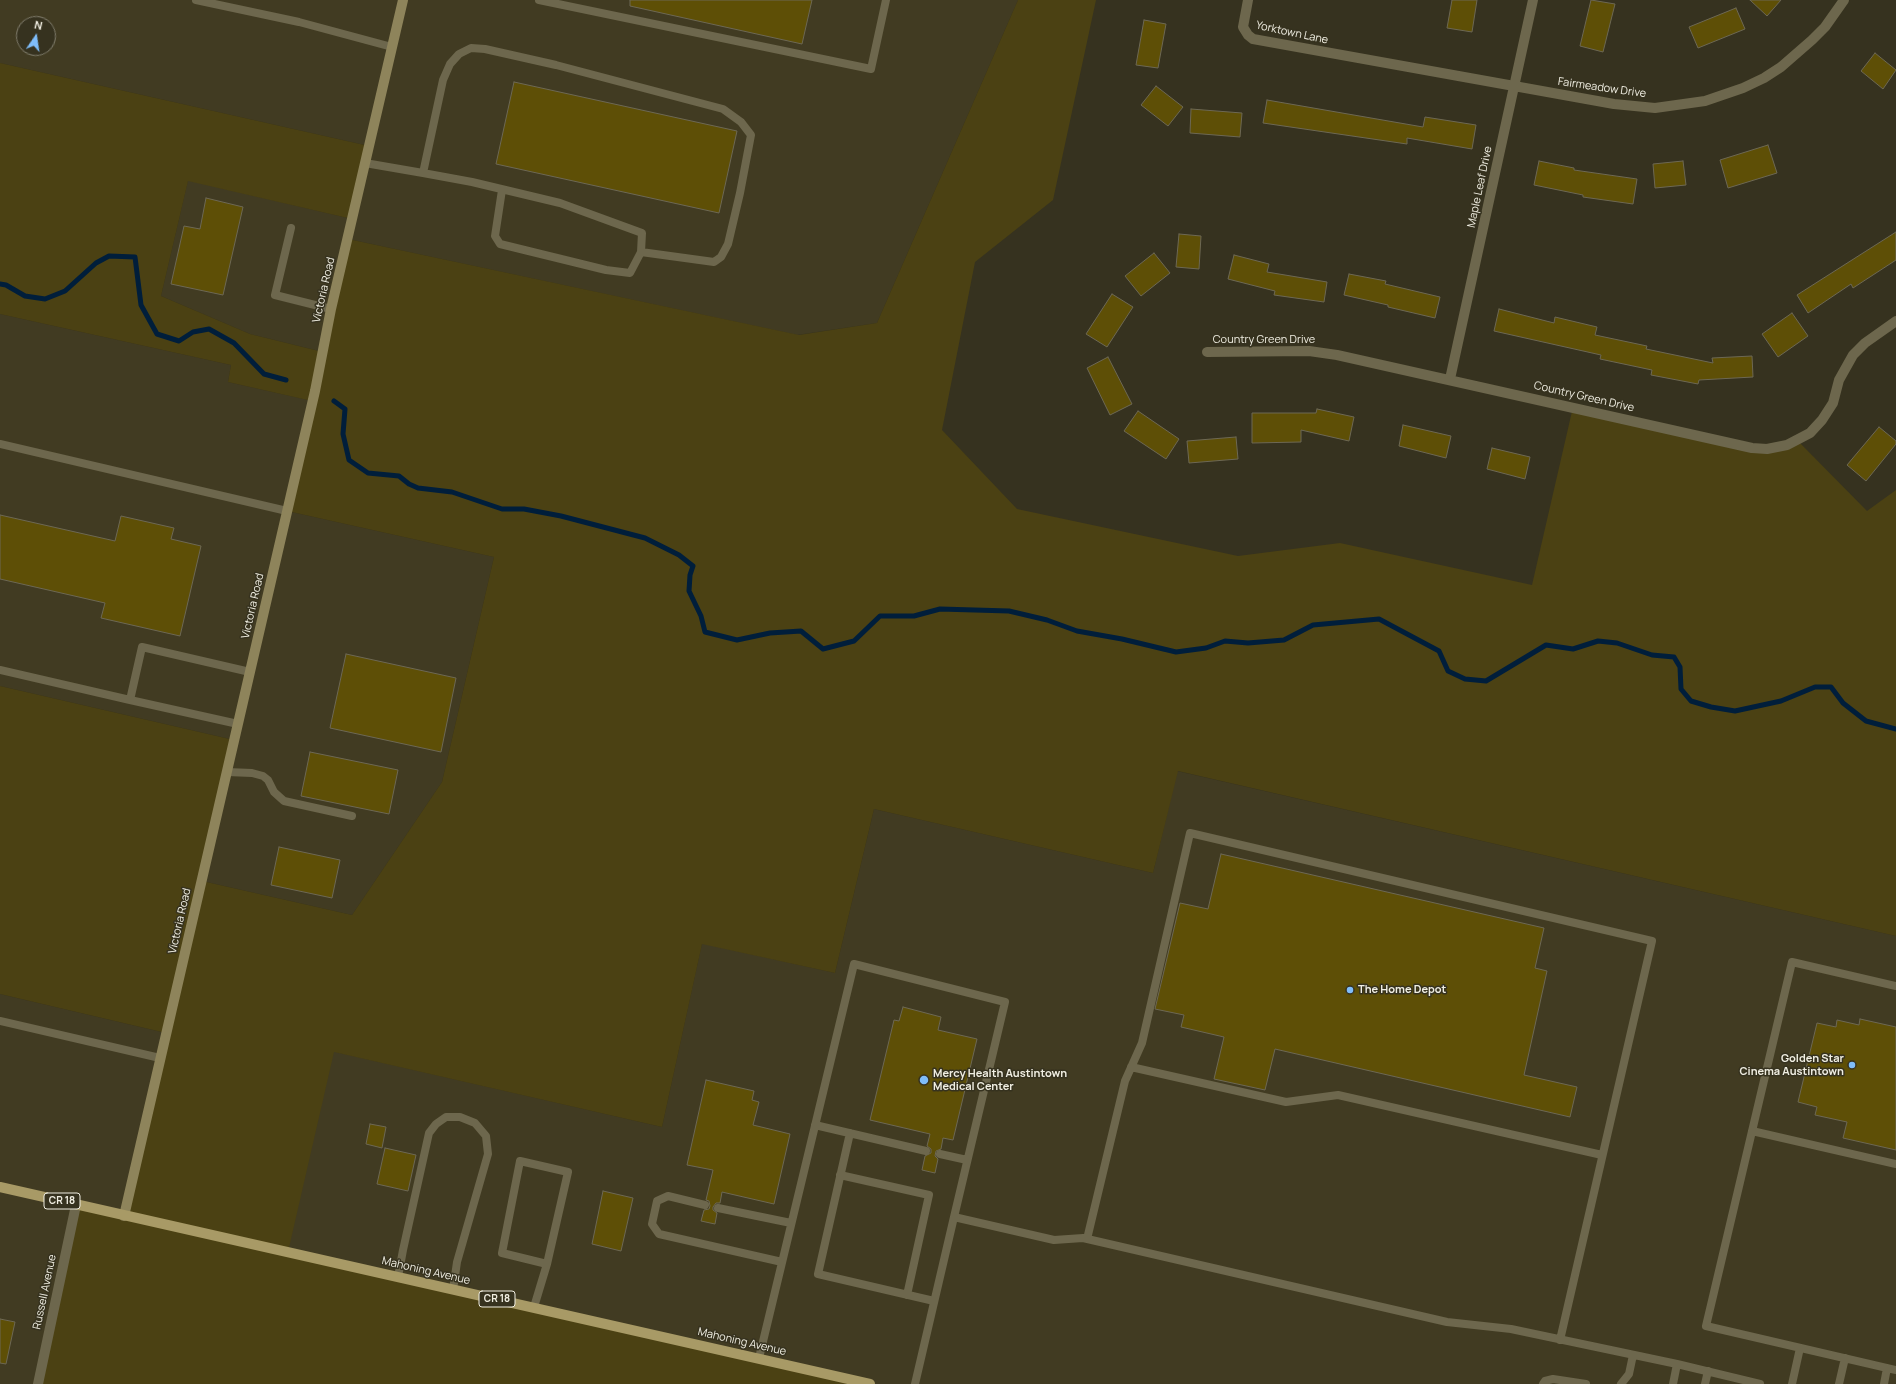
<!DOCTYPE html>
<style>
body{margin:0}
#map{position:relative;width:1896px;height:1384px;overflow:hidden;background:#36321f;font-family:Manrope,sans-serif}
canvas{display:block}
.north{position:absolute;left:16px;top:16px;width:40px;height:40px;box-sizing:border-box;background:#36321f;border:1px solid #807d6d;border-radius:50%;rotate:13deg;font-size:11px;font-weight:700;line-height:16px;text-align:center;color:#f0eee2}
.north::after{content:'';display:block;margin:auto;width:14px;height:18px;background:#7fbdfa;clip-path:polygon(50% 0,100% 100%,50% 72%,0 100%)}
</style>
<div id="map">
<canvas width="1896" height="1384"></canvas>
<div class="north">N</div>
</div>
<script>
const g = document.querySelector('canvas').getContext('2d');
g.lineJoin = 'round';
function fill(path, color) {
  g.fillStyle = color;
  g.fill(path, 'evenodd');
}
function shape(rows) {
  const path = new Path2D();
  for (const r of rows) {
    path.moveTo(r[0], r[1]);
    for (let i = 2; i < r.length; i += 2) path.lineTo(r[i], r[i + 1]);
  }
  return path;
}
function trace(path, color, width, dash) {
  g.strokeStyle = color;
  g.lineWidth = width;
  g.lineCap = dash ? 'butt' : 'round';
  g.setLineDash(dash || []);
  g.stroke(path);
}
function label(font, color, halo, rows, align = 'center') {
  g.font = font + ' Manrope,sans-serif';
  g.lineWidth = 3;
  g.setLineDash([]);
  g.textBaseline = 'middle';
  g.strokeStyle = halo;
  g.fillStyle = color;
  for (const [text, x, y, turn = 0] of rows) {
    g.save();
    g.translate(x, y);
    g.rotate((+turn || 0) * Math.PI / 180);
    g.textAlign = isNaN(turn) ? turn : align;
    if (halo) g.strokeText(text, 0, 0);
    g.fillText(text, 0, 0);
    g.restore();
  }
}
fill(shape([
 [0,0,1018,0,877,323,797,335,348,239,323,352,250,334,161,296,188,180,352,219,369,146,0,63],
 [24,24,48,24,48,48,24,48],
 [0,314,231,365,228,382,313,401,287,511,494,557,442,782,352,915,202,881,234,740,0,686],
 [1177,771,1896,936,1896,1384,0,1384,0,994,166,1033,171,1014,662,1127,702,943,835,973,874,809,1153,873]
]), '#413b22');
fill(shape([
 [1018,0,1096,0,1053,200,975,262,942,430,1017,509,1238,556,1340,543,1532,585,1573,407,1752,448,1798,441,1867,511,1896,490,1896,936,1178,771,1153,873,874,809,835,973,702,944,662,1127,334,1052,288,1252,863,1384,38,1384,76,1205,124,1216,166,1033,0,994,0,686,234,740,202,881,352,915,442,782,494,557,287,511,312,401,228,382,231,365,0,314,0,63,369,146,352,219,188,181,161,296,250,334,323,352,348,239,799,335,877,323]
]), '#4b4113');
trace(shape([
 [0,284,6,285,25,296,45,299,65,291,96,263,109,256,135,257,141,305,157,334,179,341,193,332,209,329,234,343,264,374,286,380],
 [334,401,345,409,343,434,349,460,368,473,399,476,409,484,418,488,452,492,502,509,524,509,561,516,645,538,679,555,693,566,690,575,689,591,701,616,705,632,737,640,770,633,801,631,823,649,854,641,880,616,914,616,940,609,1009,611,1047,620,1077,631,1122,639,1176,652,1206,648,1225,641,1248,643,1284,640,1313,625,1379,619,1439,651,1448,671,1465,679,1486,681,1546,645,1573,649,1598,641,1617,643,1652,655,1674,657,1680,667,1681,689,1691,701,1711,707,1735,711,1781,701,1815,687,1831,687,1843,703,1866,721,1896,729]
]), '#001e3b', 5);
const building = shape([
 [630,0,812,0,802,44,630,6,630,0],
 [1452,0,1477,0,1472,32,1447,28,1452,0],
 [1591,0,1615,4,1603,52,1580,46,1591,0],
 [1750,0,1781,0,1767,16,1750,0],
 [1736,8,1745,29,1698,48,1689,27,1736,8],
 [1144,20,1166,24,1158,68,1136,65,1144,20],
 [1875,53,1896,70,1883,89,1861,71,1875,53],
 [514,82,737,131,719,213,496,164,514,82],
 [1156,86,1183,107,1168,126,1141,105,1156,86],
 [1267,100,1423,127,1425,117,1476,125,1472,149,1407,138,1407,144,1263,123,1267,100],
 [1191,109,1242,113,1240,137,1190,133,1191,109],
 [1768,145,1777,173,1728,188,1720,160,1768,145],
 [1539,161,1574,168,1574,170,1637,179,1633,204,1583,197,1583,195,1534,185,1539,161],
 [1683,161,1686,185,1655,188,1653,164,1683,161],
 [206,198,243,207,223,295,171,284,184,226,200,229,206,198],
 [1896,232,1896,260,1853,288,1851,284,1808,313,1797,295,1896,232],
 [1179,234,1201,236,1199,269,1176,267,1179,234],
 [1154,253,1170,273,1141,296,1125,276,1154,253],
 [1234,255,1269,264,1267,272,1327,282,1324,302,1274,295,1275,291,1228,279,1234,255],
 [1349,274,1386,281,1385,284,1440,297,1435,318,1388,307,1388,305,1344,295,1349,274],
 [1112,294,1133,307,1107,347,1086,334,1112,294],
 [1499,309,1554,323,1555,317,1597,327,1595,335,1647,346,1646,349,1713,363,1712,358,1752,356,1753,377,1699,380,1698,384,1651,375,1652,370,1600,359,1601,355,1494,331,1499,309],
 [1792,313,1808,336,1778,357,1762,334,1792,313],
 [1108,357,1132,404,1110,415,1087,368,1108,357],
 [1317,409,1354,417,1349,441,1301,430,1301,442,1252,443,1252,413,1316,413,1317,409],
 [1138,411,1179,439,1166,459,1124,431,1138,411],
 [1403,425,1451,436,1446,458,1399,446,1403,425],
 [1879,427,1896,441,1896,444,1866,481,1847,465,1879,427],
 [1236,437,1238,459,1189,463,1187,441,1236,437],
 [1492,448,1530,457,1525,479,1487,469,1492,448],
 [0,515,115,541,121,516,174,528,171,539,201,546,180,636,101,618,105,603,0,579,0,515],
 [346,654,456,678,441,752,330,728,346,654],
 [310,752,398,770,389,814,301,796,310,752],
 [279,847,340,860,332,898,271,885,279,847],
 [1221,854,1544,928,1535,968,1547,971,1524,1075,1577,1087,1570,1117,1275,1049,1265,1090,1214,1079,1224,1037,1181,1027,1184,1015,1155,1009,1180,903,1208,909,1221,854],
 [903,1007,941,1017,938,1030,977,1039,953,1140,943,1138,941,1149,936,1151,935,1156,938,1159,935,1173,922,1170,925,1156,931,1153,931,1149,927,1146,930,1134,870,1120,894,1020,899,1021,903,1007],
 [1860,1019,1896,1027,1896,1150,1843,1138,1847,1122,1815,1115,1817,1107,1798,1102,1817,1023,1836,1027,1837,1020,1859,1025,1860,1019],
 [706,1080,754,1091,752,1100,759,1102,753,1125,790,1134,774,1204,722,1192,720,1203,716,1203,713,1207,713,1210,717,1213,715,1224,701,1221,704,1210,709,1209,710,1206,709,1201,706,1200,713,1170,687,1165,706,1080],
 [370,1124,386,1127,382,1148,366,1144,370,1124],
 [385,1148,416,1155,408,1191,377,1184,385,1148],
 [603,1191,633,1198,621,1251,592,1244,603,1191],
 [0,1319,15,1322,6,1364,0,1363,0,1319]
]);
fill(building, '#5e4f06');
trace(building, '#6d6854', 1);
trace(shape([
 [196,0,299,22,392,47],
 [539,0,871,69,886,0],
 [365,163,423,173,472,182,560,203,642,233,641,252,714,262,721,257,728,244,740,193,751,135,741,122,723,109,556,65,485,49,471,48,459,54,450,64,443,80,423,173],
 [502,190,495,236,500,244,606,270,630,273,641,252],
 [291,228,275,295,331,309],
 [0,444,287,511],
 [0,670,130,700],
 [238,724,130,700,142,647,250,672],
 [227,772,252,773,263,776,268,780,274,792,284,801,352,816],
 [1896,986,1792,962,1706,1326,1896,1370],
 [0,1021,160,1058],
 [1131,1067,1286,1102,1338,1095,1602,1155],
 [815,1125,926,1151],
 [1752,1131,1896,1164],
 [850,1133,818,1274,934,1301],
 [940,1154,967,1160],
 [840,1175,929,1195,907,1295],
 [705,1205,668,1196,657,1201,652,1224,659,1234,782,1262],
 [718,1208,791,1223],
 [1087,1239,1125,1081,1142,1043,1190,833,1652,941,1560,1340],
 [398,1277,403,1250,429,1133,436,1124,446,1117,460,1117,475,1123,486,1136,488,1154,457,1262,453,1290],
 [534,1307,547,1264,568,1172,520,1161,502,1253,547,1264],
 [759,1358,854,964,1005,1002,954,1217],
 [915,1384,954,1217,1054,1240,1083,1238,1447,1322,1511,1329,1677,1364,1760,1384],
 [1543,1384,1545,1381,1553,1379,1586,1384],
 [1621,1384,1629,1374,1633,1355],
 [1673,1384,1677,1364],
 [1705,1384,1708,1371],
 [1792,1384,1800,1348],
 [1839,1384,1845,1358],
 [1884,1384,1887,1368]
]), '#6d674d', 8);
trace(shape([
 [1248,0,1243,27,1248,35,1253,39,1614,104,1655,108,1705,101,1743,88,1764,78,1781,67,1812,40,1825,27,1844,0],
 [1207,352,1309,351,1337,355,1752,448,1767,449,1787,445,1810,433,1822,420,1833,403,1839,380,1853,355,1865,343,1896,321],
 [1450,379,1533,0],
 [38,1384,76,1205]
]), '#6d674d', 10);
trace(shape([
 [124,1216,315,391,331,309,403,0]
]), '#8e845b', 10);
trace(shape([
 [0,1187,870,1384]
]), '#a89a66', 10);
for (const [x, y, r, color] of [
 [1350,990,4,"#7fbdfa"],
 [1852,1065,4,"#7fbdfa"],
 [924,1080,5,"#7fbdfa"]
]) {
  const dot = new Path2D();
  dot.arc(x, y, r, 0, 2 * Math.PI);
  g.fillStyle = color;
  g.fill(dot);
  trace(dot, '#36321f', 1.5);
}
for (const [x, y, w] of [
 [62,1201,36],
 [497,1299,36]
]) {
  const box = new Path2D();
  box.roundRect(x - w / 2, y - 8, w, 16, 3);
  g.fillStyle = '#36321f';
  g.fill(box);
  trace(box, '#f0eee2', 1);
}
label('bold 10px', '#f0eee2', null, [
 ["CR 18",62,1201],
 ["CR 18",497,1299]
]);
label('11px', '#f0eee2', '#36321f', [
 ["Yorktown Lane",1292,33,12],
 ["Fairmeadow Drive",1602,88,8],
 ["Maple Leaf Drive",1480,187,-78],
 ["Victoria Road",324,290,-77],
 ["Country Green Drive",1264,340],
 ["Country Green Drive",1584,397,13],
 ["Victoria Road",253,606,-77],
 ["Victoria Road",180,921,-77],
 ["Mahoning Avenue",426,1271,13],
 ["Russell Avenue",45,1292,-78],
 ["Mahoning Avenue",742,1342,13]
]);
label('bold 11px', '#f0eee2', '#36321f', [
 ["The Home Depot",1358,990],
 ["Golden Star",1844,1059,"right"],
 ["Cinema Austintown",1844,1072,"right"],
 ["Mercy Health Austintown",933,1074],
 ["Medical Center",933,1087]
], 'left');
</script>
